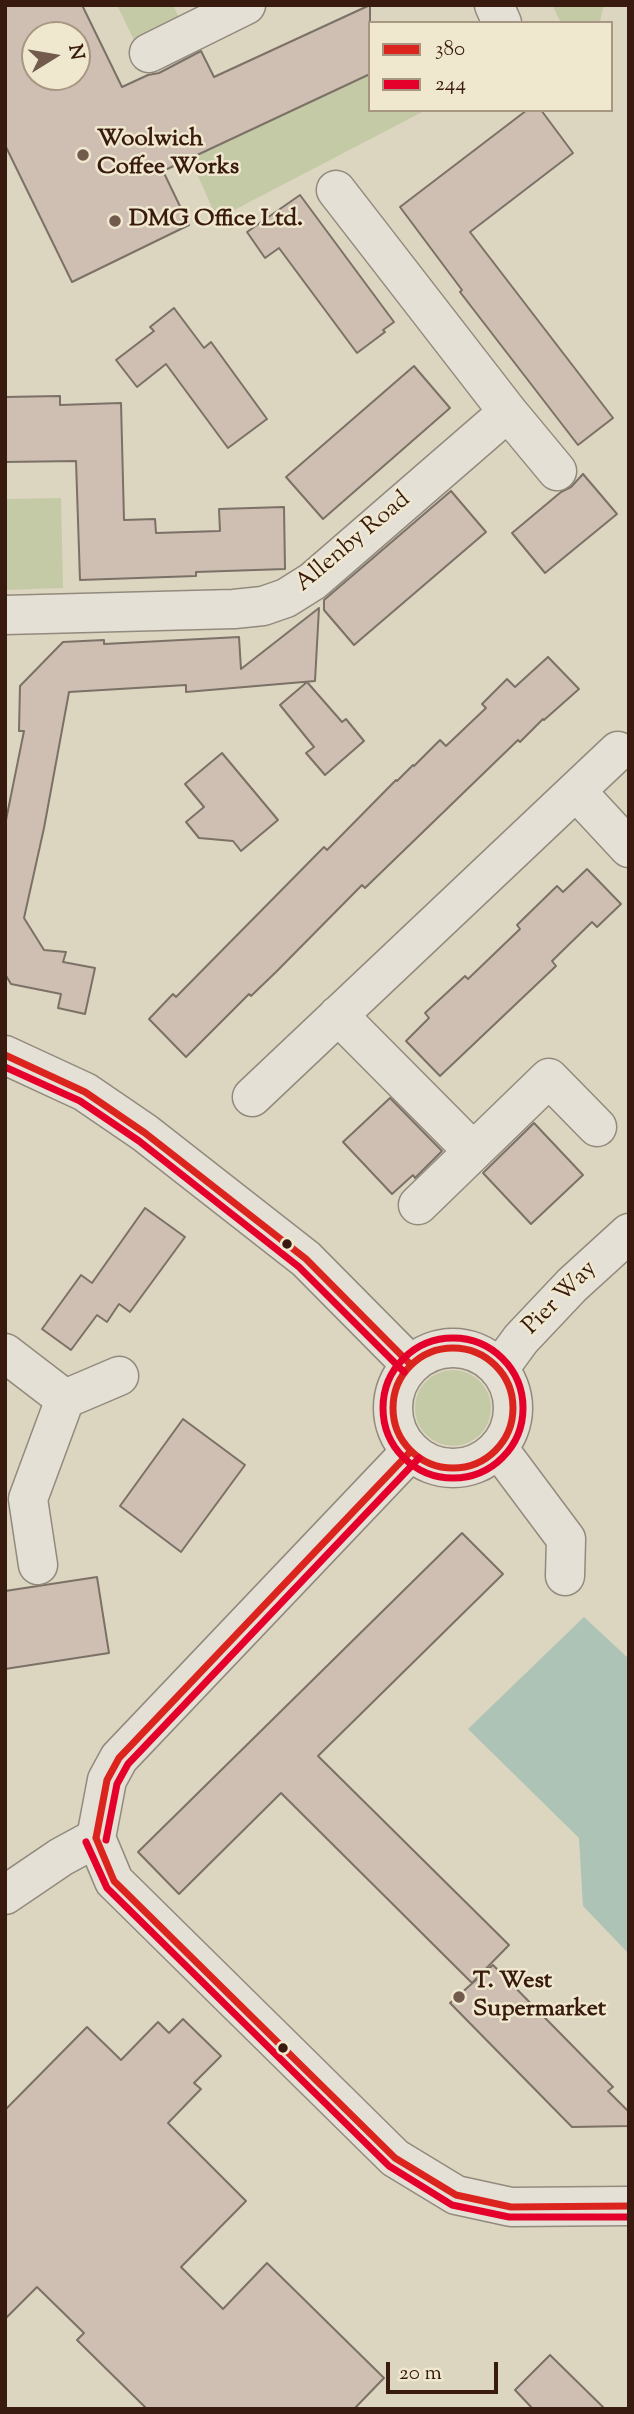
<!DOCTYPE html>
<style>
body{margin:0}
#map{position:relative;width:634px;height:2414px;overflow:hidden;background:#dcd5c0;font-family:"Sorts Mill Goudy",serif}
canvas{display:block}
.frame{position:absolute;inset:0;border:7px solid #391a0e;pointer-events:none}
.legend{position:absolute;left:368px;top:21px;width:245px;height:91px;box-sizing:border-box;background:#efe8cf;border:2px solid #a69682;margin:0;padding:9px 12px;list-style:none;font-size:21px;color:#391a0e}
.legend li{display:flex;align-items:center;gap:14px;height:35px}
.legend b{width:35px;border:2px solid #a69682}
.north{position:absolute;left:21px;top:21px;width:70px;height:70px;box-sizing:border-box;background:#efe8cf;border:2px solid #a69682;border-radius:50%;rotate:79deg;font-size:19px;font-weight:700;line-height:28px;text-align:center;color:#391a0e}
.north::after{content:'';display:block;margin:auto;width:24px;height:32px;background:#725b4c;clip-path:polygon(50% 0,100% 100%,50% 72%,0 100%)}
.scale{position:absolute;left:386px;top:2362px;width:112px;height:32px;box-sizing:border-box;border:4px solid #391a0e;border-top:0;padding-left:9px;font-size:21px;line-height:24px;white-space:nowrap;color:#391a0e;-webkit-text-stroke:5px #efe8cf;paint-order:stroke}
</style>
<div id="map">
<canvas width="634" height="2414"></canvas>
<div class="frame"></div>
<ul class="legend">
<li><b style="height:9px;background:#dc241f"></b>380</li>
<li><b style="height:9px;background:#e4002b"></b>244</li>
</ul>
<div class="north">N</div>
<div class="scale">20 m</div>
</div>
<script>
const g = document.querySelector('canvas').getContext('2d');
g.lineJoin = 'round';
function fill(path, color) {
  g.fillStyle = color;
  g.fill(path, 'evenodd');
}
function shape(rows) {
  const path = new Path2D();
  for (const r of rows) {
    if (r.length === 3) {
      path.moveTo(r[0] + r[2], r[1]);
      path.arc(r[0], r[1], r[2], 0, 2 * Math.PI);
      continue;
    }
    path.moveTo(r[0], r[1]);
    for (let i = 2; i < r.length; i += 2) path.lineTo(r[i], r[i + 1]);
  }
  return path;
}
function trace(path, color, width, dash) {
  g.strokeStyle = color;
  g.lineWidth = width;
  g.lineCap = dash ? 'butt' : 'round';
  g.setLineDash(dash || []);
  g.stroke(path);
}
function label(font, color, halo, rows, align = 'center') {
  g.font = font + ' "Sorts Mill Goudy",serif';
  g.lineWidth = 5;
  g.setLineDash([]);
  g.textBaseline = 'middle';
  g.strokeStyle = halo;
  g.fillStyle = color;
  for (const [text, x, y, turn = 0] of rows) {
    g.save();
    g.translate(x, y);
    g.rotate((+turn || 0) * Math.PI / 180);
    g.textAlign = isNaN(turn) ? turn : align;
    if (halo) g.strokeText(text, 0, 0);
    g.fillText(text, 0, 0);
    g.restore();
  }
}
fill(shape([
 [117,5,173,5,179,18,134,40],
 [552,5,604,5,600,21,596,23,561,23],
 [370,74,370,110,426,110,217,219,190,158],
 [61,498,63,588,5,590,5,499],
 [453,1408,38]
]), '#c5caa6');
fill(shape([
 [584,1617,629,1659,629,1954,583,1906,579,1838,468,1729]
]), '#acc3b6');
const building = shape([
 [5,5,82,5,122,87,148,75,159,73,201,51,214,77,370,5,370,74,163,171,189,225,72,282,5,145,5,5],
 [35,35,77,35,77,77,35,77,35,35],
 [527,110,541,110,573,153,470,232,613,418,578,445,460,292,462,290,400,207,527,110],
 [300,195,394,322,383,330,385,332,357,353,279,248,265,258,247,232,300,195],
 [174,308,204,348,211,342,267,419,228,448,166,364,137,387,116,360,154,331,150,327,174,308],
 [414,366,450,408,323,519,286,477,414,366],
 [60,396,60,405,121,403,124,520,155,519,156,533,220,531,219,509,284,507,285,569,196,572,196,576,80,580,76,461,5,462,5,397,60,396],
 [583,474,617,514,545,573,512,533,561,492,571,487,583,474],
 [451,491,486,532,354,645,324,610,324,600,451,491],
 [319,608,315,681,186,692,186,685,69,692,44,828,24,918,44,950,66,952,63,962,95,968,85,1014,58,1008,61,994,11,984,5,974,5,825,24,731,19,731,20,686,63,642,104,640,104,644,239,637,241,669,319,608],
 [548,657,579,689,544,720,543,719,520,742,518,740,365,888,362,885,276,972,251,996,249,994,186,1057,149,1019,173,994,176,997,324,847,327,850,396,780,397,781,413,765,414,766,440,740,446,746,486,708,482,704,507,679,515,687,548,657],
 [307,682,342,722,346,719,364,741,325,775,306,753,314,747,280,705,307,682],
 [222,753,278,820,241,851,233,841,199,838,186,822,204,807,185,784,222,753],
 [587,869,621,904,597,927,592,922,552,961,556,966,440,1076,406,1041,429,1018,425,1013,465,976,468,979,520,929,517,925,557,886,563,892,587,869],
 [390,1098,442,1151,415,1178,413,1175,392,1194,343,1142,390,1098],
 [534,1123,583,1175,531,1224,483,1173,534,1123],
 [145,1208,185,1237,130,1312,119,1304,107,1322,97,1315,71,1350,42,1329,81,1275,92,1283,145,1208],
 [183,1419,245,1465,181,1552,120,1506,183,1419],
 [462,1533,503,1574,318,1756,509,1945,472,1983,281,1793,179,1894,138,1852,462,1533],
 [97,1577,109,1653,5,1669,5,1591,97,1577],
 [493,1965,613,2087,608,2091,629,2112,629,2126,572,2127,450,2003,493,1965],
 [183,2019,221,2056,194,2083,201,2089,168,2123,246,2201,181,2267,223,2309,267,2263,384,2378,354,2409,147,2409,77,2340,84,2333,37,2287,5,2319,5,2110,87,2027,121,2060,158,2022,169,2033,183,2019],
 [550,2355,605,2409,533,2409,515,2390,550,2355]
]);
fill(building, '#cfbfb2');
trace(building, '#7b7166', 2);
const minor = shape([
 [494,5,502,23],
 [149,53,246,5],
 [508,412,557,471],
 [5,615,234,609,263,606,286,598,313,581,508,412,336,190],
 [576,791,629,848],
 [338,1015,473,1151],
 [252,1097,618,751],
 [418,1205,549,1078,597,1127],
 [5,1353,65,1399],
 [499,1369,521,1339,572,1285,629,1233],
 [498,1448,566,1539,565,1576],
 [38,1565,28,1499,65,1399,119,1376],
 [5,1895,61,1857,96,1838]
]);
const tertiary = shape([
 [5,1055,85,1092,145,1133,306,1259,411,1365],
 [453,1408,60],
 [411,1451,119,1758,107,1780,96,1838,114,1881,395,2158,456,2195,511,2207,629,2206]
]);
trace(minor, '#928a7d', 41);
trace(tertiary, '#928a7d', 41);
trace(minor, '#e4e0d5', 38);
trace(tertiary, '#e4e0d5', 38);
trace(shape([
 [5,1055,85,1092,145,1133,306,1259,411,1365],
 [453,1408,60],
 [96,1838,114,1881,395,2158,456,2195,511,2207,629,2206],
 [96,1838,107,1780,119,1758,411,1451]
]), '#dc241f', 7);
trace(shape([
 [5,1067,80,1101,139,1141,299,1267,404,1372],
 [453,1408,70],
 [106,1840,117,1784,128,1764,419,1458],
 [86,1842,107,1888,389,2166,452,2205,509,2217,629,2217]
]), '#e4002b', 7);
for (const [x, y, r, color] of [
 [83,155,7,"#725b4c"],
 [115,221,7,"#725b4c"],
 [287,1244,6,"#391a0e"],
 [459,1997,7,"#725b4c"],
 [283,2048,6,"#391a0e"]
]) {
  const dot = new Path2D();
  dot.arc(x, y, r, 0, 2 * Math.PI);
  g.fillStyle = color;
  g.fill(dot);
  trace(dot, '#efe8cf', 2.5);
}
label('bold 24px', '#391a0e', '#efe8cf', [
 ["Woolwich",97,141],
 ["Coffee Works",97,169],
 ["DMG Office Ltd.",129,221],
 ["T. West",473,1983],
 ["Supermarket",473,2011]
], 'left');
label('24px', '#391a0e', '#efe8cf', [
 ["Allenby Road",354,543,-40],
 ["Pier Way",561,1299,-45]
]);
</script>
